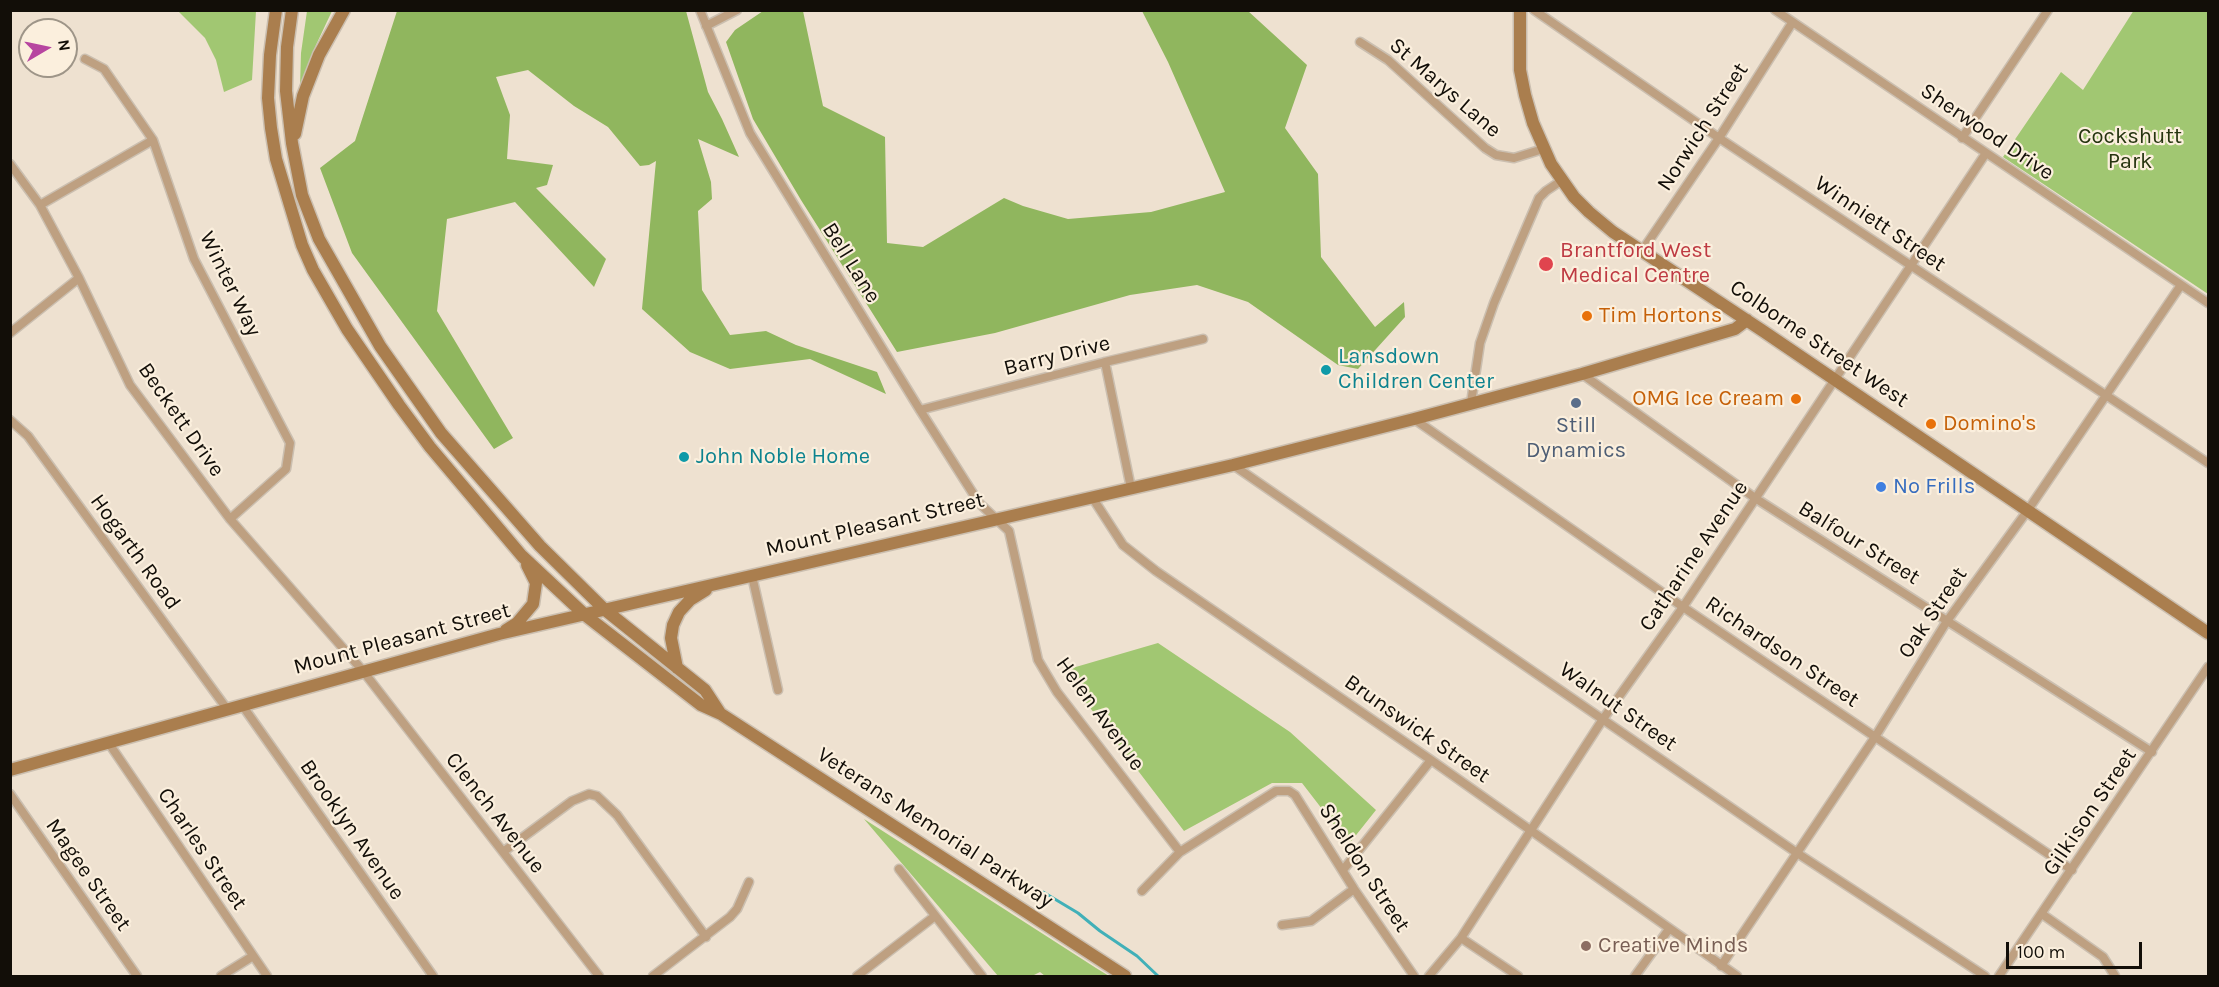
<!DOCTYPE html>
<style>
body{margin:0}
#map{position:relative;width:2219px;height:987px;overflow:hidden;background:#eee1d0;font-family:Karla,sans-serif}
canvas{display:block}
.frame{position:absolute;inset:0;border:12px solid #120e08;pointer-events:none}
.north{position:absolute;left:18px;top:18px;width:60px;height:60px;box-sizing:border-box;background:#fbefdd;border:2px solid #9e9588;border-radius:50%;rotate:81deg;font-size:16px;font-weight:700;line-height:24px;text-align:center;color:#120e08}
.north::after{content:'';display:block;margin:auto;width:21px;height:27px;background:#b745a0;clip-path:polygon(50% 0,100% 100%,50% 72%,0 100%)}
.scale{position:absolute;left:2006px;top:942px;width:136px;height:27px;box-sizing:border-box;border:3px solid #120e08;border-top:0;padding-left:8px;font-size:18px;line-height:21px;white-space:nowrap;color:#120e08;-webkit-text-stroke:4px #fbefdd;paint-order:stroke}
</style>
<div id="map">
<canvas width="2219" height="987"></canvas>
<div class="frame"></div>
<div class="north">N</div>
<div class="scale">100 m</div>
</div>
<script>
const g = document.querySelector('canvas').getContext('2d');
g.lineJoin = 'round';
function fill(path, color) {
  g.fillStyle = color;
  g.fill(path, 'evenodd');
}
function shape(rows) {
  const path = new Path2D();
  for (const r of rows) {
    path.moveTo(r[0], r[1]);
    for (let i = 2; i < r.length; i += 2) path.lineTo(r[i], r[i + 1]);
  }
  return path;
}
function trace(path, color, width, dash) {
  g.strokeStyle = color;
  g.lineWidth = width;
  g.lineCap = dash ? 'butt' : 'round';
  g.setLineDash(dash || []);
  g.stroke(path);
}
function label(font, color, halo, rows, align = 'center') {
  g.font = font + ' Karla,sans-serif';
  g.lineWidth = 4.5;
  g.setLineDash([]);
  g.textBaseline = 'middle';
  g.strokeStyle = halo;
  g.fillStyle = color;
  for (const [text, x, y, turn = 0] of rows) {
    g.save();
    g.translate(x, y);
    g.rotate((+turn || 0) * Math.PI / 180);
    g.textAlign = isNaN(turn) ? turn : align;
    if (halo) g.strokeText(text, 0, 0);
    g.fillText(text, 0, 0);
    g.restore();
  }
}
fill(shape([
 [2134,10,2208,11,2208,294,2003,157,2061,72,2083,90],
 [178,11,256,11,252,80,224,92,216,60,205,38],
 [307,11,332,11,316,45,300,87,301,53],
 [1158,643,1290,732,1376,810,1349,844,1302,783,1272,783,1184,831,1062,671],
 [864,819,1096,968,1109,976,1045,976,1040,972,1032,976,998,976]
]), '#a1c772');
fill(shape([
 [397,11,686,11,708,92,722,119,739,157,698,139,711,182,712,199,698,211,702,290,730,335,766,331,796,345,877,372,886,394,810,359,730,369,690,352,642,309,656,161,649,165,640,166,608,127,574,106,528,70,496,77,510,115,507,159,553,165,547,185,536,188,606,259,594,287,515,202,447,219,437,311,513,438,494,449,352,253,320,168,355,141],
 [763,11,803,11,823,106,885,137,887,243,923,247,1004,198,1023,206,1068,219,1151,212,1225,192,1168,62,1142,11,1248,11,1307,65,1285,128,1318,174,1321,257,1375,327,1404,302,1405,317,1358,369,1338,365,1248,302,1197,285,1130,295,995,333,897,352,801,200,753,119,726,42,735,30]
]), '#90b65e');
trace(shape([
 [1043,892,1078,913,1100,931,1137,956,1158,976]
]), '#41b0b8', 3);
const street = shape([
 [700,10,750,133,920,410,979,503,1009,531,1038,660,1057,692,1180,852],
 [1534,10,1719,138,2208,463],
 [1775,10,2208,303],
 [706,26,737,10],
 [1360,42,1388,60,1485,148,1496,155,1514,158,1543,149],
 [85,59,104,69,153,140,194,259,290,443,286,469,230,519],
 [1962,138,2048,10],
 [10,164,40,205,79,278,130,385,230,519,363,671,599,976],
 [40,205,153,140],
 [1642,251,1719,138,1792,23],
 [10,333,79,278],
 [1105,362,1131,488],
 [1582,374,1755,498,2152,752],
 [1471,403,1480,343,1494,303,1539,198,1546,191,1561,181],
 [920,410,1105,362,1203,339],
 [1414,419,1683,607,2072,870],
 [10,420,28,436,227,709],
 [1233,465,1797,853,1985,976],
 [1092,497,1123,545,1156,571,1431,760,1737,976],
 [752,576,778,690],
 [242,705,433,976],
 [108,742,267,976],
 [10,794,137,976],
 [503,852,572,801,589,794,597,796,617,815,706,937],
 [899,869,982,976],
 [1343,870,1431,760],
 [1142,891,1180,852,1276,791,1289,791,1295,795,1354,889,1414,976],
 [2042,914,2103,957,2115,976],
 [1282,925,1311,921,1354,889],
 [1461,938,1518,976],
 [1721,966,1875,737,1947,621,2028,510,2181,285],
 [221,976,253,956],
 [653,976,730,917,737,909,749,882],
 [857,976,935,916],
 [1429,976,1461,938,1603,719,1683,607,1986,153],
 [1635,976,1669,929],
 [1999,976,2208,667]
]);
const secondary = shape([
 [276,10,270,55,268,98,271,128,276,159,302,245,313,270,347,329,399,405,430,447,522,556,585,615,701,705,721,714,1125,976],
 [292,10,287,47,286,91,292,143,302,195,319,239,380,346,441,433,540,546,604,609,705,690,720,713],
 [1520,10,1520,70,1525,95,1533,123,1551,164,1574,197,1589,212,1613,232,1763,331,2208,633],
 [295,134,303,96,319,55,344,10],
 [506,630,517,623,533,604,536,583,527,565],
 [677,668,671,638,673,625,679,612,690,600,706,590],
 [10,770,499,634,1233,465,1414,419,1582,374,1735,329,1747,320]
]);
trace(street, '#cbbfb0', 11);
trace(secondary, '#cbbfb0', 15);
trace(street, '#bea081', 8);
trace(secondary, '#aa7e4e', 12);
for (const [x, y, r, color] of [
 [1546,264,8,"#e0444e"],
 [1587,316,6,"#e8710a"],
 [1326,370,6,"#0f9aa8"],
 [1796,399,6,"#e8710a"],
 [1576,403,6,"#5c6f8a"],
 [1931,424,6,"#e8710a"],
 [684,457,6,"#0f9aa8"],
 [1881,487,6,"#3f7fe0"],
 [1586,946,6,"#8d6e63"]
]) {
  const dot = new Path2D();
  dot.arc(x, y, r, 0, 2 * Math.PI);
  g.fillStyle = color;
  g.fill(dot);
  trace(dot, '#fbefdd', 2);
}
label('22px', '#120e08', '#fbefdd', [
 ["St Marys Lane",1445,88,41],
 ["Norwich Street",1703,127,-57],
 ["Sherwood Drive",1987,132,34],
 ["Winniett Street",1880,224,34],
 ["Bell Lane",851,263,58],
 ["Winter Way",230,284,64],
 ["Colborne Street West",1819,344,34],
 ["Barry Drive",1057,356,-14],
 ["Beckett Drive",181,420,55],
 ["Mount Pleasant Street",875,525,-13],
 ["Balfour Street",1859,543,32],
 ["Hogarth Road",135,552,54],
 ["Catharine Avenue",1694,556,-56],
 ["Oak Street",1933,613,-56],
 ["Mount Pleasant Street",402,639,-15],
 ["Richardson Street",1782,652,34],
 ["Walnut Street",1618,707,35],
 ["Helen Avenue",1100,714,54],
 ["Brunswick Street",1417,729,35],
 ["Gilkison Street",2090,812,-56],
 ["Clench Avenue",495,813,52],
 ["Veterans Memorial Parkway",935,828,33],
 ["Brooklyn Avenue",352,830,55],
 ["Charles Street",202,849,56],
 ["Sheldon Street",1364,868,57],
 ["Magee Street",88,875,55]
]);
label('22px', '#25340f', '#fbefdd', [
 ["Cockshutt",2130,137],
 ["Park",2130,162]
]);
label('22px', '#be3a42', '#fbefdd', [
 ["Brantford West",1560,251],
 ["Medical Centre",1560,276]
], 'left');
label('22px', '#c56008', '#fbefdd', [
 ["Tim Hortons",1599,316],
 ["OMG Ice Cream",1784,399,"right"],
 ["Domino's",1943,424]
], 'left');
label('22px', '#0d838f', '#fbefdd', [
 ["Lansdown",1338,357],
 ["Children Center",1338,382],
 ["John Noble Home",696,457]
], 'left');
label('22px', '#4e5e75', '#fbefdd', [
 ["Still",1576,426],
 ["Dynamics",1576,451]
]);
label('22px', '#366cbe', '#fbefdd', [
 ["No Frills",1893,487]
], 'left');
label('22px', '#785e54', '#fbefdd', [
 ["Creative Minds",1598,946]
], 'left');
</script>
